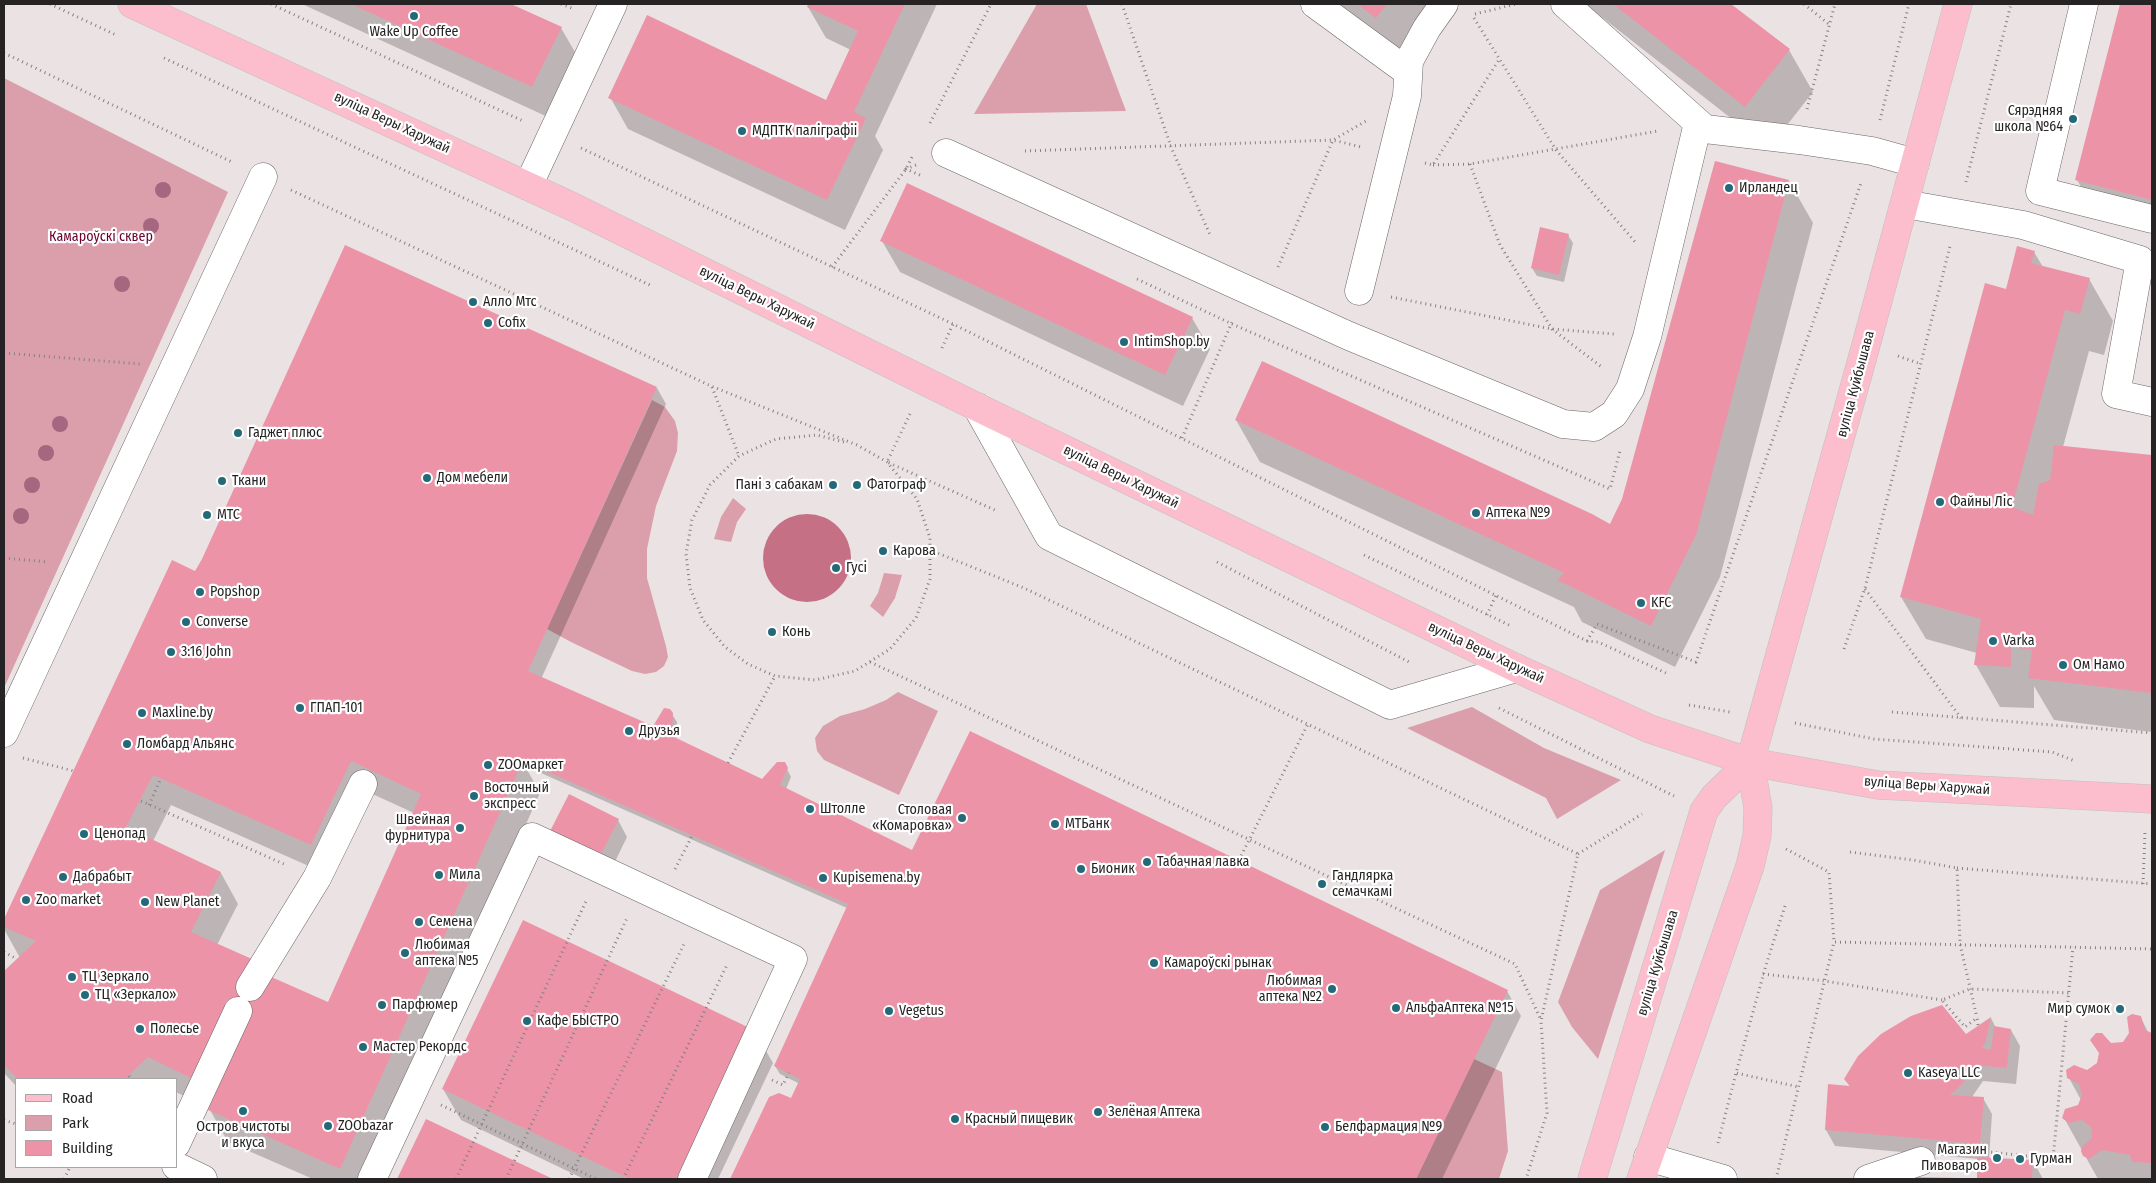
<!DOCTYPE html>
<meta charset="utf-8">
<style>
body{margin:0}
#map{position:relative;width:2156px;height:1183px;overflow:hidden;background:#ebe2e3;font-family:"Fira Sans Condensed",sans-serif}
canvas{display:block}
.frame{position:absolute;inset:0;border:5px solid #262324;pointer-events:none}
.legend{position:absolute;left:15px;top:1078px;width:162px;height:90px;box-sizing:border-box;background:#fff;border:1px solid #a8a7a7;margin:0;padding:6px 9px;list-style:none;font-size:15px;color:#262324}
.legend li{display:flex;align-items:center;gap:10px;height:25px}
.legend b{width:25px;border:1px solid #a8a7a7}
</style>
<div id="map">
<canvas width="2156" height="1183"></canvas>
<div class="frame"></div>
<ul class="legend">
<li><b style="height:6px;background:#fcbdcc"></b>Road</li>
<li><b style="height:14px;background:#db9fab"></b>Park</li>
<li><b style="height:14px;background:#ec93a7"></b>Building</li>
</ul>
</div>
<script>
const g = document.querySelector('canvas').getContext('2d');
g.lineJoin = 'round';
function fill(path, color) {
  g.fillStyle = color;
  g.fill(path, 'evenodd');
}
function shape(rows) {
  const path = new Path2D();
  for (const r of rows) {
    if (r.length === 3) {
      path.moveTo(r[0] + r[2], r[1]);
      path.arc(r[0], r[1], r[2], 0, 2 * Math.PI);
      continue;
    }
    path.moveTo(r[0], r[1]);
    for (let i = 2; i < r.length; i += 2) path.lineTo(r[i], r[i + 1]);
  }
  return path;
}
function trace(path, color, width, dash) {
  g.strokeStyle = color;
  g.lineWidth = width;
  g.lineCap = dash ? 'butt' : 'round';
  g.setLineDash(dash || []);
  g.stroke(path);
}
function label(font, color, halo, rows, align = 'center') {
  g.font = font + ' "Fira Sans Condensed",sans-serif';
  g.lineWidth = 4.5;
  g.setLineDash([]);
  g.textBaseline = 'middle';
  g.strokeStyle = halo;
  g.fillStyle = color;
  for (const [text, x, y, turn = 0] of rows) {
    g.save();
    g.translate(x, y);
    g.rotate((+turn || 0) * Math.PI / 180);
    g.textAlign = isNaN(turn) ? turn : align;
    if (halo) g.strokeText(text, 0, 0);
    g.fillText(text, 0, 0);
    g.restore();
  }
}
fill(shape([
 [1037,4,1086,4,1126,111,974,114],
 [4,78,228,192,4,688],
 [652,400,665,407,675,421,678,433,677,451,656,506,647,549,647,578,666,646,668,657,664,666,656,672,645,674,632,671,571,642,547,629],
 [733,498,746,509,737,522,731,542,714,539,721,517],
 [884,573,902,575,895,598,883,617,870,606,878,593],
 [898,692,938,711,899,795,824,760,817,751,815,738,823,726,840,716,865,709,886,700],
 [1472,707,1544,748,1621,780,1557,819,1546,798,1407,728],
 [1665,850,1598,1059,1572,1027,1558,1002,1600,890],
 [1474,1059,1502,1072,1508,1151,1499,1179,1416,1179]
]), '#db9fab');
fill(shape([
 [807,558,44]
]), '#c57085');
fill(shape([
 [302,4,508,4,561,28,579,59,550,118],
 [810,4,937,4,875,136,883,150,845,230,628,129,610,97,826,101,851,50,826,38,808,7],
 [1329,4,1443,4,1400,59],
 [1585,4,1729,4,1789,50,1813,92,1769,148],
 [2121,4,2152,4,2152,220,2091,204,2077,180],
 [1789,181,1813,223,1720,577,1675,667,1582,622,1574,607,1260,462,1236,420,1610,526],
 [1568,235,1573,243,1564,282,1537,276,1532,268],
 [882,241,1192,318,1210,349,1183,406,900,272],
 [2034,252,2043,267,2089,279,2113,321,2104,355,2089,351,2063,447,2152,456,2152,732,2054,720,2034,686,2034,708,2000,707,1976,665,1977,653,1926,639,1901,597,2007,290],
 [657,388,666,404,541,679,653,727,669,710,677,722,676,740,762,780,784,763,791,777,786,789,911,851,1507,991,1521,1016,1442,1179,731,1179,770,1098,792,1101,800,1084,780,1074,775,1066,847,908,525,766,540,793,366,1179,313,1179,228,1142,210,1110,210,1109,176,1092,176,1079,16,1079,16,1086,4,1073,4,973,20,958,4,929,4,922,172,561,196,572],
 [368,792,414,813,329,1004,269,978,217,945,238,904,221,873,153,841,171,805,329,875],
 [618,820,627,837,608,876,550,835],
 [1991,1018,1996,1028,2011,1030,2020,1046,2016,1084,1983,1081,1972,1097,1983,1098,1992,1114,1989,1159,2033,1161,2043,1179,1978,1179,1979,1159,1835,1146,1826,1130,1850,1087,1845,1079,1966,1036],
 [2142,1020,2148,1032,2152,1034,2152,1179,2098,1179,2064,1118,2079,1106,2081,1100,2069,1078,2087,1071,2098,1064,2100,1054,2091,1040,2110,1044,2124,1043],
 [755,1032,773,1063,718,1179,584,1179,461,1120,443,1089],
 [427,1120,550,1179,399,1179],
 [1913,1178,1972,1179,1910,1179]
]), '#0003');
fill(shape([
 [351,4,511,4,562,27,532,87],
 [808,4,905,4,854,112,866,118,827,200,608,98,647,15,826,100,858,31,807,7],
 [1357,4,1387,4,1376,18],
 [1613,4,1731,4,1790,49,1745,107],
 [2120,4,2152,4,2152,200,2075,180],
 [1715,161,1789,180,1696,535,1651,626,1557,580,1564,573,1235,420,1262,361,1592,514,1610,524,1622,499],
 [907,183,1193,317,1165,375,880,241],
 [1540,227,1569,234,1559,275,1531,268],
 [345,245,657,387,528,671,653,726,664,708,670,709,673,713,672,736,762,779,777,762,785,762,788,768,780,785,912,850,970,731,1508,990,1416,1179,730,1179,769,1097,779,1093,791,1098,800,1079,774,1066,848,904,523,761,340,1169,208,1110,250,1016,195,1080,148,1057,125,1079,18,1079,4,1065,4,971,36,941,4,927,4,919,172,560,195,571,202,559],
 [351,761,421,794,328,1002,269,976,252,959,191,932,221,872,126,827,153,775,311,845],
 [2017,246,2035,251,2031,263,2090,278,2080,314,2065,310,2012,507,2033,515,2039,484,2050,480,2054,445,2152,455,2152,693,2028,678,2032,650,2011,647,2011,667,1974,665,1981,619,1900,597,1985,283,2006,289],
 [569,794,619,819,598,860,548,835],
 [523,920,756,1031,685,1179,630,1179,442,1089],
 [1942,1005,1966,1034,1991,1017,1986,1040,1982,1048,1991,1050,1994,1026,2011,1029,2007,1068,1974,1065,1961,1085,1950,1095,1984,1097,1980,1144,1825,1130,1828,1084,1850,1086,1844,1079,1858,1056,1881,1034,1911,1016],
 [2132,1014,2141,1016,2145,1030,2152,1033,2152,1163,2132,1162,2130,1155,2102,1150,2089,1159,2083,1156,2081,1151,2082,1147,2092,1138,2091,1127,2082,1120,2069,1123,2062,1118,2065,1109,2078,1105,2082,1095,2079,1084,2067,1078,2066,1070,2074,1065,2087,1070,2097,1063,2099,1053,2090,1040,2096,1033,2102,1033,2111,1043,2123,1042,2129,1033,2127,1017],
 [426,1119,553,1179,397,1179],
 [1977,1157,2033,1160,2032,1179,1977,1179],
 [1913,1177,1958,1178,1958,1179,1906,1179]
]), '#ec93a7');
const minor = shape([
 [1315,4,1408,72],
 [1565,4,1705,129,1799,140,1872,151,1915,163],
 [2084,4,2040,191,2152,219],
 [946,153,1349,336,1563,424,1594,427,1614,414,1630,389,1647,337,1698,123],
 [528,186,613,4],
 [1905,204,2023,225,2140,260,2116,394,2152,402],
 [1359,291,1407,96,1409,61,1427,28,1444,4],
 [977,407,1049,536,1390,705,1516,668],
 [4,733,263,177],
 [250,987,317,878,363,784],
 [176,1144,238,1011],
 [1648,1157,1723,1179],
 [176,1166,203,1179],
 [372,1179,532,837,793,959,692,1179],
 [1868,1179,1921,1161]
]);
const major = shape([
 [132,4,573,207,977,407,1516,668,1650,729,1750,762,1878,785,2152,799],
 [1592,1179,1704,811,1714,797,1750,762],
 [1641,1179,1750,866,1757,836,1758,808,1750,762,1866,345,1958,4]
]);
trace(minor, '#6c6566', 29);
trace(major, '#c2c1c2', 29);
trace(shape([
 [50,4,116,35],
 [271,4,523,121],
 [561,4,574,9],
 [1122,4,1171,147,1211,237],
 [1804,4,1830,25],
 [1475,14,1516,4],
 [1474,18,1556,150,1636,243],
 [4,53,234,163],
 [164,58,652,286],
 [1807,109,1835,4],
 [1880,120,1909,4],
 [930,123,991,4],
 [581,148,953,324,1587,641,1598,642,1666,673],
 [1025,151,1333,140,1361,147],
 [1425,163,1433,165,1500,58],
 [1470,164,1500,245,1552,329,1603,368],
 [916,165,906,169,922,176],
 [1433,165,1470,164,1658,131],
 [1966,182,2011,4],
 [291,190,711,386,857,445,887,462,917,499,930,538,930,550,1024,588,1578,854,1541,1021,1547,1113,1526,1179],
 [832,267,906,169,913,155],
 [1278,267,1333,140,1366,121],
 [1137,279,1232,324,1610,489,1620,451],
 [1391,297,1552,329,1614,334],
 [942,348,953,324],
 [4,353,140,364],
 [1898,356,1921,364],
 [712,387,739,456],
 [910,414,887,462,997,511],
 [1182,438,1232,322],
 [844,442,817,435,776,439,739,456,710,485,692,520,686,554,690,588,703,620,725,647,748,664,775,676,815,680,855,671,890,649,916,618,930,579,930,550],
 [1364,555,1509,625],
 [4,558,48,562],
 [1217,562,1411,663],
 [1865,589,1961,718],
 [1487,615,1496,595],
 [1587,641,1597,624,1696,662,1861,183],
 [1844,649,1865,588,1950,246],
 [870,662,1515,964,1541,1020],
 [1689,705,1730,712],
 [1499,708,1674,796],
 [1892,712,2152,733],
 [1795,723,1874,739,2052,752,2075,761],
 [23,758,74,771],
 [728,763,775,676],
 [141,801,286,865],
 [149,805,161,778],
 [1786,849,1829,872,1834,942],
 [1850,852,1913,860,1957,868,1960,944,1977,1018],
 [1578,854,1642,814],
 [1239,860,1308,724],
 [1957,868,2152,884],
 [675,869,693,834],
 [2143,884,2145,832],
 [1785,906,1766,965,1736,1073,1799,1087],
 [4,952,17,959],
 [1763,974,1825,981,1942,1000],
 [1978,1025,1977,1018,1965,1027,1942,1000,1970,989,2069,993],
 [129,1076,131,1079],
 [772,1080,783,1085,789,1073],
 [441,1105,596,1179],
 [4,1120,16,1124],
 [1718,1143,1736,1073],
 [1952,1153,1964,1149,2053,1159,2073,947],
 [64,1179,70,1167],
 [456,1179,587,899],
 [506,1179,627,918],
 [569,1179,684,944],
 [623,1179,727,965],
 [1776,1179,1834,942,2152,949]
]), '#868182', 3, [1, 4]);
trace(minor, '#fff', 28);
trace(major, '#fcbdcc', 28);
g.fillStyle = '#a5667f';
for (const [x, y] of [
 [163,190],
 [151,226],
 [122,284],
 [60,424],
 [46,453],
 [32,485],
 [21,516]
]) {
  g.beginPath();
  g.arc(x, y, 8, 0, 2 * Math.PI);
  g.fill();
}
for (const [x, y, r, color] of [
 [414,16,5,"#236978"],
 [2073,119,5,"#236978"],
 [742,131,5,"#236978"],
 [1729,188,5,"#236978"],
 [473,302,5,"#236978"],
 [488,323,5,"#236978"],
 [1124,342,5,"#236978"],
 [238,433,5,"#236978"],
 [427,478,5,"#236978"],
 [222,481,5,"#236978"],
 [833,485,5,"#236978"],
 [857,485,5,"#236978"],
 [1940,502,5,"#236978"],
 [1476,513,5,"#236978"],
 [207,515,5,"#236978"],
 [883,551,5,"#236978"],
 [836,568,5,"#236978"],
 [200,592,5,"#236978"],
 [1641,603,5,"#236978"],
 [186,622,5,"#236978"],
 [772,632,5,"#236978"],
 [1993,641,5,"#236978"],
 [171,652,5,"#236978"],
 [2063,665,5,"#236978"],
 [300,708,5,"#236978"],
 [142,713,5,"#236978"],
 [629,731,5,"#236978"],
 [127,744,5,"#236978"],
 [488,765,5,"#236978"],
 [474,796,5,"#236978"],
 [810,809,5,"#236978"],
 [962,818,5,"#236978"],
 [1055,824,5,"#236978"],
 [460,828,5,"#236978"],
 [84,834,5,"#236978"],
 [1147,862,5,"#236978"],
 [1081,869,5,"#236978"],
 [439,875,5,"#236978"],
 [63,877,5,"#236978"],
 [823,878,5,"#236978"],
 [1322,884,5,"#236978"],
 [26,900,5,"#236978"],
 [145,902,5,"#236978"],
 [419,922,5,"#236978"],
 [405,953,5,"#236978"],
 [1154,963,5,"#236978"],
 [72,977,5,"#236978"],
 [1332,989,5,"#236978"],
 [85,995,5,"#236978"],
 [382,1005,5,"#236978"],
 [1396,1008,5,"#236978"],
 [2120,1009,5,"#236978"],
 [889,1011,5,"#236978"],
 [527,1021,5,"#236978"],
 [140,1029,5,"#236978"],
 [363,1047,5,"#236978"],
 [1908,1073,5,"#236978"],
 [243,1111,5,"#236978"],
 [1098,1112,5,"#236978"],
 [955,1119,5,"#236978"],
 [328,1126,5,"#236978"],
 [1325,1127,5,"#236978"],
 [1997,1158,5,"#236978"],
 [2020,1159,5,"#236978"]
]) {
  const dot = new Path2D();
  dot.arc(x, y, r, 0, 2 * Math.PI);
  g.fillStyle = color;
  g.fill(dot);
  trace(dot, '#fff', 2);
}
label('14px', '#262324', '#fff', [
 ["Wake Up Coffee",414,32,"center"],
 ["Сярэдняя",2063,111,"right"],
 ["школа №64",2063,127,"right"],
 ["МДПТК паліграфіі",752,131],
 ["Ирландец",1739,188],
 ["Алло Мтс",483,302],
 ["Cofix",498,323],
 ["IntimShop.by",1134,342],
 ["Гаджет плюс",248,433],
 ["Дом мебели",437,478],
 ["Ткани",232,481],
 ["Пані з сабакам",823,485,"right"],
 ["Фатограф",867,485],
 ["Файны Ліс",1950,502],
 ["Аптека №9",1486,513],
 ["МТС",217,515],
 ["Карова",893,551],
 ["Гусі",846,568],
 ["Popshop",210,592],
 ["KFC",1651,603],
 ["Converse",196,622],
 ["Конь",782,632],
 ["Varka",2003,641],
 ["3:16 John",181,652],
 ["Ом Намо",2073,665],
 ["ГПАП-101",310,708],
 ["Maxline.by",152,713],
 ["Друзья",639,731],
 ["Ломбард Альянс",137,744],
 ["ZOOмаркет",498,765],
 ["Восточный",484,788],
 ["экспресс",484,804],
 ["Штолле",820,809],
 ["Столовая",952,810,"right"],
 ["«Комаровка»",952,826,"right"],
 ["Швейная",450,820,"right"],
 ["фурнитура",450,836,"right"],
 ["МТБанк",1065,824],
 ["Ценопад",94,834],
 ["Табачная лавка",1157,862],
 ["Бионик",1091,869],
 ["Мила",449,875],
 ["Гандлярка",1332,876],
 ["семачкамі",1332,892],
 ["Дабрабыт",73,877],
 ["Kupisemena.by",833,878],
 ["Zoo market",36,900],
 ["New Planet",155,902],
 ["Семена",429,922],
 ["Любимая",415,945],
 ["аптека №5",415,961],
 ["Камароўскі рынак",1164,963],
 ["ТЦ Зеркало",82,977],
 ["Любимая",1322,981,"right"],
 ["аптека №2",1322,997,"right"],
 ["ТЦ «Зеркало»",95,995],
 ["Парфюмер",392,1005],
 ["АльфаАптека №15",1406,1008],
 ["Мир сумок",2110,1009,"right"],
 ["Vegetus",899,1011],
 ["Кафе БЫСТРО",537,1021],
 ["Полесье",150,1029],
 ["Мастер Рекордс",373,1047],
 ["Kaseya LLC",1918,1073],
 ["Зелёная Аптека",1108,1112],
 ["Красный пищевик",965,1119],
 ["ZOObazar",338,1126],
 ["Остров чистоты",243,1127,"center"],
 ["и вкуса",243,1143,"center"],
 ["Белфармация №9",1335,1127],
 ["Магазин",1987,1150,"right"],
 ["Пивоваров",1987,1166,"right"],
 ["Гурман",2030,1159]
], 'left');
label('14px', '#262324', '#fff', [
 ["вуліца Веры Харужай",392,123,25],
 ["вуліца Веры Харужай",757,298,26],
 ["вуліца Куйбышава",1856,384,-75],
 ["вуліца Веры Харужай",1121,477,26],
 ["вуліца Веры Харужай",1486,653,25],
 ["вуліца Веры Харужай",1927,786,4],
 ["вуліца Куйбышава",1658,963,-73]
]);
label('14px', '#6c002e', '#fff', [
 ["Камароўскі сквер",101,237]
]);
</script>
